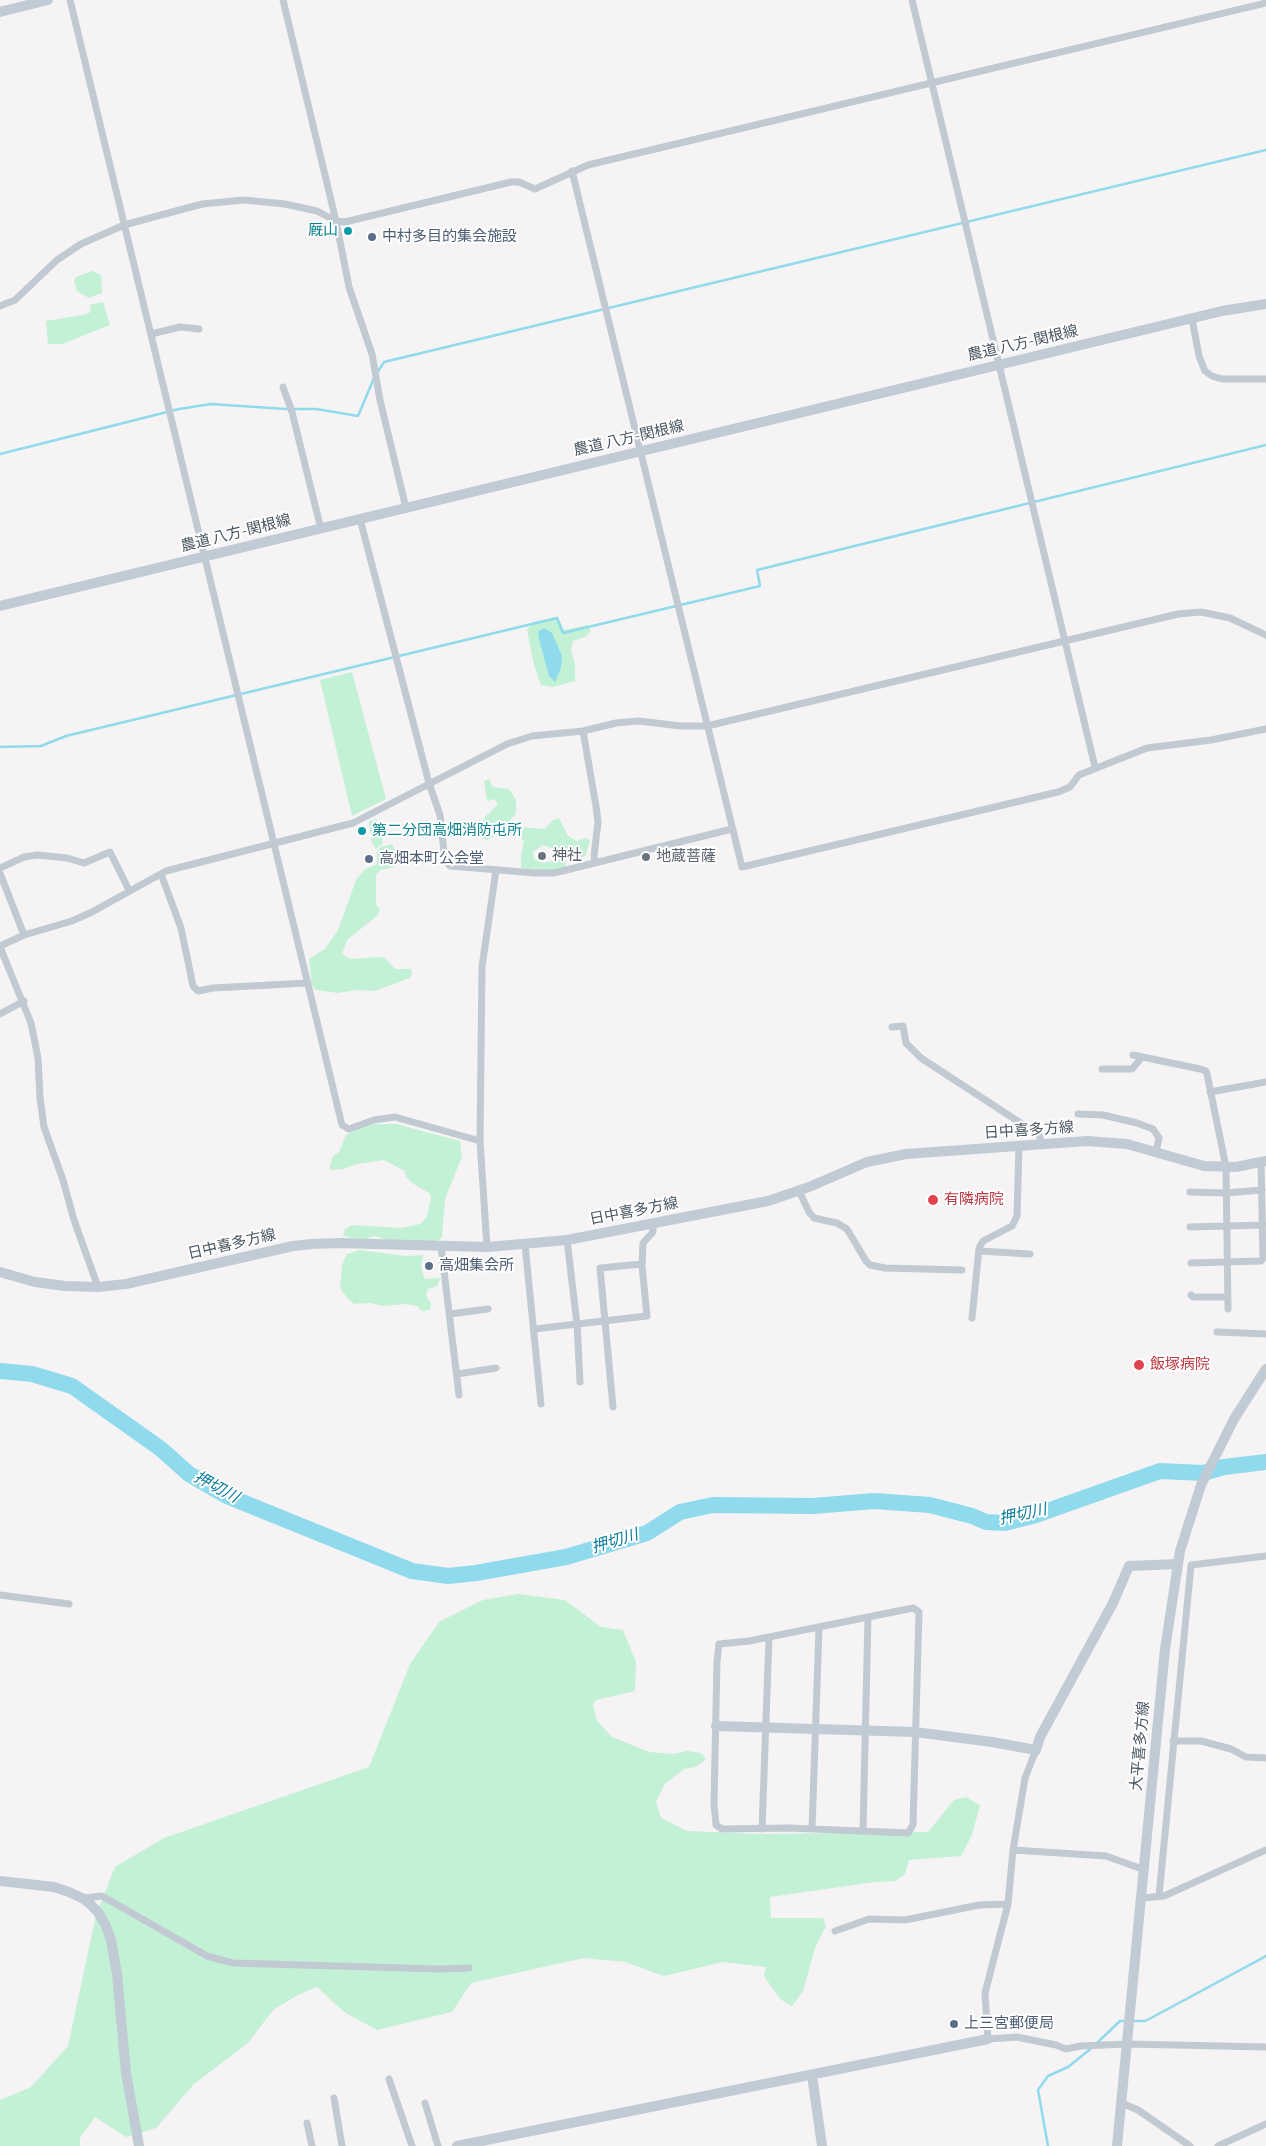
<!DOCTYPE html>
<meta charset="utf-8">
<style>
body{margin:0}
canvas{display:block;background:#f5f3f3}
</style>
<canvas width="1266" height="2146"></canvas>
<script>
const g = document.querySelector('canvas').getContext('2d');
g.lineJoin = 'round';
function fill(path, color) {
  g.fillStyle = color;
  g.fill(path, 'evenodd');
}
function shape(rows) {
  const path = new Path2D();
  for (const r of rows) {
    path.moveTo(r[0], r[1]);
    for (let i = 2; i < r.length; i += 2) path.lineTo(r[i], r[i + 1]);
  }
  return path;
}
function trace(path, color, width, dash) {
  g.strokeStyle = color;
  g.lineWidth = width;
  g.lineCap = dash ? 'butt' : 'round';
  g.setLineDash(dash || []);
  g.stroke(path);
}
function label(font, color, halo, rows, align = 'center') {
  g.font = font + ' "Sofia Sans Condensed","Noto Sans JP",sans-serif';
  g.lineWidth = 4;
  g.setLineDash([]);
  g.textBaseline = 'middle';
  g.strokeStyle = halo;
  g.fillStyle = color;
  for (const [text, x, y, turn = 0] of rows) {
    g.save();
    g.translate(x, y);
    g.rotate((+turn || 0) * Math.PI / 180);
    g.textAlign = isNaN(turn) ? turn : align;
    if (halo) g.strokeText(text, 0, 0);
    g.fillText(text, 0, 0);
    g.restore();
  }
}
fill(shape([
 [92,271,101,275,102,293,89,298,77,291,74,282,76,277],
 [103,302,110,325,62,344,48,344,46,321,83,315,91,312,90,305],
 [558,617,564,630,587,625,591,631,585,637,573,641,571,650,575,664,575,681,553,687,541,685,534,665,527,630,533,622],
 [352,672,386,799,352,816,320,680],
 [489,779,493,787,509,789,516,800,516,814,508,822,506,830,487,840,481,838,477,833,485,817,497,805,497,802,494,799,487,801,484,781],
 [559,818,568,836,577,841,586,838,590,840,586,855,577,859,565,848,554,849,543,845,533,852,534,859,543,863,563,859,566,861,565,867,551,871,521,868,521,856,524,841,516,832,519,827,545,829,553,820],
 [376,819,381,827,383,843,376,849,372,843,369,824,369,821],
 [392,844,397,853,397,861,394,867,381,870,376,875,376,905,380,909,378,915,347,940,342,954,350,959,381,957,386,959,395,969,411,969,412,973,410,978,375,991,356,990,338,993,316,990,312,985,309,959,325,949,338,930,356,880,364,870,377,864,377,852,380,847],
 [375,1124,396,1124,460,1141,462,1157,445,1199,442,1237,435,1243,389,1240,374,1236,364,1240,343,1236,345,1229,352,1225,402,1228,420,1224,427,1217,431,1197,429,1193,412,1183,406,1177,405,1171,384,1160,357,1164,343,1169,329,1170,333,1156,339,1152,346,1135,361,1127],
 [360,1250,405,1256,423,1255,421,1268,425,1279,441,1278,437,1286,428,1289,426,1295,431,1304,430,1310,422,1311,417,1306,405,1304,383,1306,370,1303,354,1304,347,1298,340,1288,342,1265,347,1254],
 [518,1594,565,1600,601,1627,623,1630,636,1662,635,1691,596,1700,593,1705,597,1721,612,1737,649,1752,673,1754,687,1751,701,1753,706,1759,696,1767,684,1769,665,1784,656,1802,661,1818,687,1831,761,1834,928,1832,954,1800,966,1797,980,1805,972,1835,961,1856,909,1860,905,1874,896,1881,875,1882,770,1897,771,1918,823,1918,826,1926,815,1948,803,1991,792,2006,780,1999,764,1976,766,1967,723,1962,664,1976,625,1962,584,1958,471,1983,452,2012,377,2030,344,2012,317,1987,298,1995,273,2010,248,2043,194,2084,156,2128,126,2137,95,2117,80,2138,80,2146,0,2146,0,2100,31,2087,68,2046,96,1915,115,1867,164,1838,369,1767,410,1664,439,1622,483,1600]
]), '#c3f1d5');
fill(shape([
 [544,628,552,633,562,656,561,668,555,682,549,676,538,635,539,631]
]), '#90daee');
trace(shape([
 [377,373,384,362,1266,150],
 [0,454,179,409,211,404,285,409,316,409,358,416,374,378],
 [0,747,41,746,66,736,557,618,563,633,760,586,757,570,1266,445],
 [1131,2021,1145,2021,1151,2018,1266,1956],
 [1097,2043,1120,2021,1125,2021],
 [1048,2146,1038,2090,1048,2076,1068,2067,1093,2047]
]), '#90daee', 2.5);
trace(shape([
 [0,1371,32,1374,72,1386,161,1449,189,1474,227,1496,412,1571,448,1576,476,1573,566,1557,647,1533,680,1512,713,1505,813,1506,874,1501,930,1505,972,1516,986,1522,1005,1523,1036,1515,1160,1471,1203,1473,1224,1467,1266,1462]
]), '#90daee', 16);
trace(shape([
 [70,0,342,1125,349,1129,374,1120,395,1117,480,1141],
 [283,0,336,221,349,287,372,354,380,400,406,508],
 [912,0,1095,767],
 [572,171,742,867,1058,792,1070,787,1079,775,1147,748,1211,740,1266,729],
 [0,306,15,300,57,260,81,244,124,225,202,204,244,200,285,204,317,211,336,221,345,222,511,182,519,182,535,189,588,165,1266,3],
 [1192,319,1199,356,1205,371,1212,376,1222,379,1266,379],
 [151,334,180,327,199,329],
 [283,387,292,412,321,529],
 [360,519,429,783,440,815,444,852,446,861,450,866,535,873,554,873,732,829],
 [583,731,596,806,598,822,594,856,595,862],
 [0,868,24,857,37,855,67,858,84,863,110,852,129,890],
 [0,873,24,935],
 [161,874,181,928,193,986,198,991,213,988,308,983],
 [0,946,24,935,72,921,92,912,166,871,353,823,507,744,532,736,583,731,616,723,638,721,681,726,707,726,1178,614,1201,612,1230,618,1266,635],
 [0,947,31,1023,38,1058,40,1098,44,1127,63,1180,74,1220,98,1287],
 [0,1014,24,1001],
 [892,1027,903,1026,906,1043,921,1058,1039,1135,1043,1145],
 [1133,1055,1200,1069,1206,1071,1207,1074,1226,1167,1228,1309],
 [1102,1069,1132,1069,1142,1057],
 [1210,1092,1266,1082],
 [1078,1114,1103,1115,1137,1123,1153,1129,1159,1138,1156,1152],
 [799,1191,809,1212,814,1218,837,1223,847,1229,866,1261,870,1265,885,1268,962,1270],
 [1190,1192,1225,1193,1262,1190],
 [1190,1227,1263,1225],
 [567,1240,577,1324,580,1382],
 [525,1245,541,1404],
 [441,1246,459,1395],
 [487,1247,480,1141,482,967,496,870],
 [979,1251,1030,1254],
 [1191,1263,1261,1261,1263,1258,1261,1163],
 [1191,1295,1193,1297,1227,1297],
 [450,1314,488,1309],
 [972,1318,979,1248,983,1241,1012,1226,1017,1216,1019,1146],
 [534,1329,647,1316,642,1266,643,1243,653,1232,653,1224],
 [1217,1332,1266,1334],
 [457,1374,496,1368],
 [613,1407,600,1268,642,1264],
 [0,1595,69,1604],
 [913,1608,919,1612,913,1825,908,1833,789,1828,722,1829,716,1825,714,1804,717,1661,719,1644,749,1641,913,1608],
 [1173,1741,1201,1741,1231,1749,1246,1757,1266,1758],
 [1036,1750,1025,1778,1013,1850,1008,1904,985,1993,988,2039,1017,2037,1056,2045,1066,2049,1081,2046,1127,2044,1266,2047],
 [762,1829,769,1637],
 [812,1829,819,1628],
 [863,1831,868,1617],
 [1013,1850,1106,1856,1145,1870],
 [1159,1896,1191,1565,1266,1556],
 [81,1897,85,1898,102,1896,207,1956,233,1963,439,1969,469,1968],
 [1142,1898,1164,1896,1266,1850],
 [835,1931,869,1919,905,1920,979,1905,1008,1904],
 [389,2079,412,2146],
 [334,2098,342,2146],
 [425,2103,438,2146],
 [1122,2103,1138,2110,1190,2146],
 [307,2123,312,2146],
 [1218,2146,1266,2124]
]), '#c1cad2', 7);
trace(shape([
 [0,12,48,0],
 [0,606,1222,311,1266,304],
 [0,1272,35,1282,65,1286,98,1287,126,1284,293,1246,312,1244,339,1243,487,1247,567,1240,768,1201,809,1187,867,1162,906,1154,1087,1141,1127,1144,1204,1166,1236,1167,1266,1161],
 [716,1726,915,1732,992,1742,1036,1750,1040,1737,1113,1603,1129,1566,1178,1564],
 [0,1881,54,1887,69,1892,84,1899,91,1905,98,1912,106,1926,111,1940,117,1974,126,2073,139,2146],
 [812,2075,822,2146],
 [457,2146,988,2039],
 [1117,2146,1165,1649,1180,1551,1201,1485,1234,1419,1266,1369]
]), '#c1cbd6', 10);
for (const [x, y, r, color] of [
 [348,231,5,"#0f9aa8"],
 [372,237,5,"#5c6f8a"],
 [362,831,5,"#0f9aa8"],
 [542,856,5,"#6b7280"],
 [646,857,5,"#6b7280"],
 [369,859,5,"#5c6f8a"],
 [933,1200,6,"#e0444e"],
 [429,1266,5,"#5c6f8a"],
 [1139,1365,6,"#e0444e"],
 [954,2024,5,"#5c6f8a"]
]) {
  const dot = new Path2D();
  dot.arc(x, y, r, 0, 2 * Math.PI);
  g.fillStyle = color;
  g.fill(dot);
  trace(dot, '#fff', 2);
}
label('15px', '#0d838f', '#fff', [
 ["厩山",338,231],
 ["第二分団高畑消防屯所",372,831,"left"]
], 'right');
label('15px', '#4e5e75', '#fff', [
 ["中村多目的集会施設",382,237],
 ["高畑本町公会堂",379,859],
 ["高畑集会所",439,1266],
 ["上三宮郵便局",964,2024]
], 'left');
label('15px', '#4a5661', '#fff', [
 ["農道 八方-関根線",1023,344,-13],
 ["農道 八方-関根線",629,439,-13],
 ["農道 八方-関根線",236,534,-14],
 ["日中喜多方線",1029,1131,-4],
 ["日中喜多方線",634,1212,-11],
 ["日中喜多方線",232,1245,-13],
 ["大平喜多方線",1141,1746,-85]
]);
label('15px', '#5b616d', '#fff', [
 ["神社",552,856],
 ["地蔵菩薩",656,857]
], 'left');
label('15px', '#be3a42', '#fff', [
 ["有隣病院",944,1200],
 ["飯塚病院",1150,1365]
], 'left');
label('italic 16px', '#0c7c9b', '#fff', [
 ["押切川",216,1488,28],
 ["押切川",1023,1515,-12],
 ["押切川",615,1542,-17]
]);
</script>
